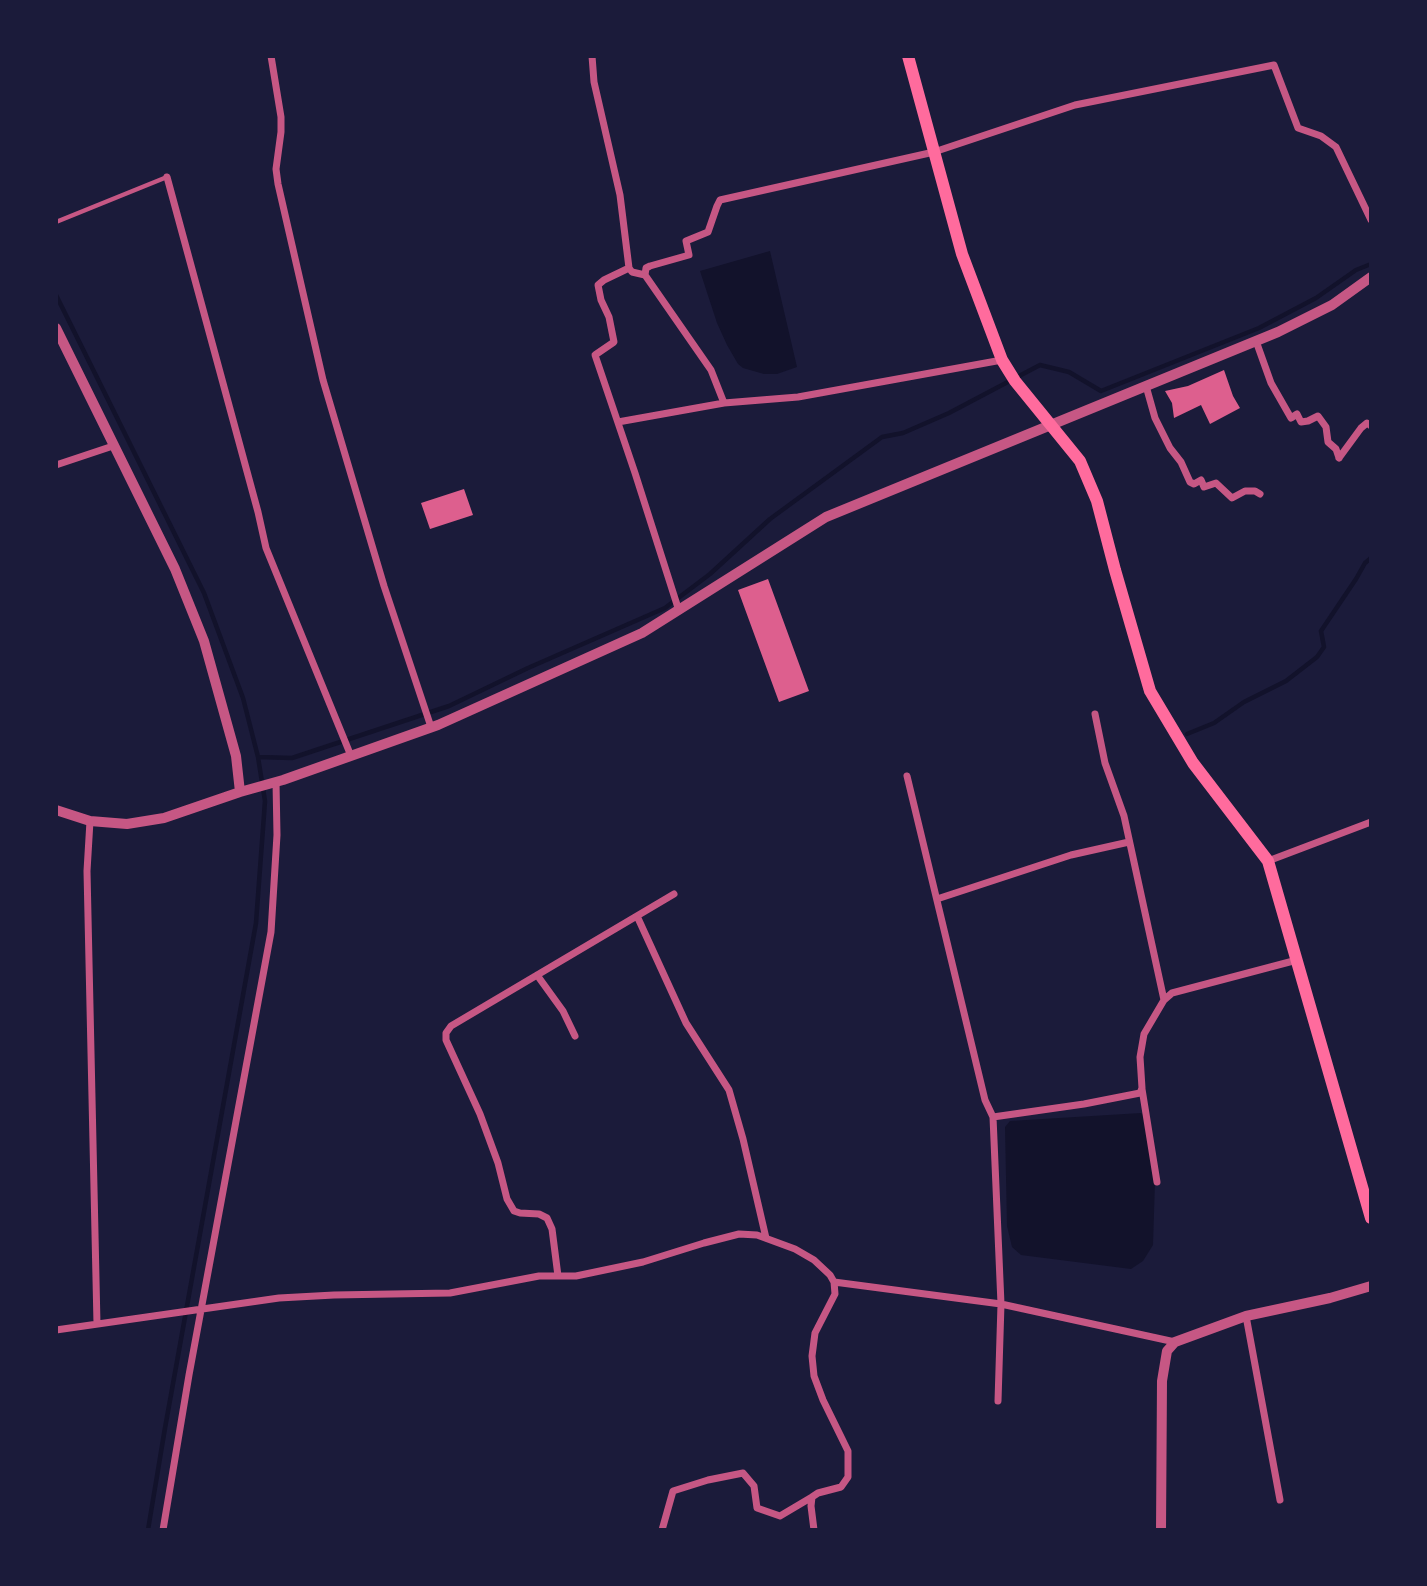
<!DOCTYPE html>
<style>
body{margin:0}
#map{position:relative;width:1427px;height:1586px;overflow:hidden;background:#1b1b3a;font-family:Raleway,sans-serif}
canvas{display:block}
.frame{position:absolute;inset:0;border:58px solid #1b1b3a;pointer-events:none}
</style>
<div id="map">
<canvas width="1427" height="1586"></canvas>
<div class="frame"></div>
</div>
<script>
const g = document.querySelector('canvas').getContext('2d');
g.lineJoin = 'round';
function fill(path, color) {
  g.fillStyle = color;
  g.fill(path, 'evenodd');
}
function shape(rows) {
  const path = new Path2D();
  for (const r of rows) {
    path.moveTo(r[0], r[1]);
    for (let i = 2; i < r.length; i += 2) path.lineTo(r[i], r[i + 1]);
  }
  return path;
}
function trace(path, color, width, dash) {
  g.strokeStyle = color;
  g.lineWidth = width;
  g.lineCap = dash ? 'butt' : 'round';
  g.setLineDash(dash || []);
  g.stroke(path);
}
fill(shape([
 [770,251,797,367,777,374,764,374,743,368,738,364,727,345,717,323,700,271],
 [1141,1113,1147,1118,1155,1181,1153,1245,1143,1261,1131,1269,1021,1255,1012,1247,1007,1226,1005,1127,1010,1121]
]), '#12122b');
trace(shape([
 [56,295,204,593,243,698,258,757,265,801,256,923,165,1428,148,1530],
 [1187,734,1214,723,1244,702,1286,681,1317,657,1324,647,1321,631,1356,579,1365,563,1371,558],
 [258,757,292,758,449,706,528,668,665,608,710,574,770,519,882,437,903,433,949,413,1040,365,1069,372,1101,391,1259,328,1316,298,1356,270,1371,264]
]), '#12122b', 4.5);
fill(shape([
 [1224,370,1233,396,1240,408,1210,424,1201,405,1174,418,1172,403,1165,391,1188,386],
 [464,489,473,515,430,529,421,503],
 [768,579,809,691,779,702,738,590]
]), '#dd5f8e');
trace(shape([
 [56,222,167,177]
]), '#c65784', 4.5);
trace(shape([
 [271,56,281,117,281,132,276,169,278,184,323,380,384,586,431,727],
 [592,56,594,82,620,195,629,268,632,272,645,275,711,370,724,403],
 [167,177,258,512,266,548,351,756],
 [629,268,604,280,598,285,601,300,609,317,614,342,595,355,635,473,679,611],
 [645,275,646,268,650,266,689,255,686,241,708,232,717,206,720,200,934,152,1075,105,1274,65,1298,128,1321,136,1336,147,1371,220],
 [1256,341,1271,383,1291,418,1297,414,1301,422,1308,421,1318,416,1326,427,1328,442,1336,449,1339,458],
 [1146,386,1155,418,1170,448,1181,462,1190,482,1194,484,1201,480,1204,487,1216,483,1232,498,1245,491,1255,491,1260,494],
 [618,422,724,403,798,397,1002,360],
 [1339,458,1361,428,1367,423,1371,426],
 [56,465,113,446],
 [1095,714,1105,763,1124,816,1164,1000],
 [907,776,985,1100,993,1117],
 [90,821,87,871,97,1324],
 [1268,861,1371,822],
 [937,899,1071,855,1129,842],
 [637,916,686,1023,729,1090,743,1139,766,1238],
 [537,975,563,1011,575,1036],
 [1142,1089,1157,1182],
 [558,1276,552,1229,547,1218,539,1214,520,1213,514,1211,507,1199,498,1163,480,1114,446,1040,446,1033,451,1026,674,894],
 [834,1282,1001,1304,1175,1342],
 [1246,1316,1280,1500],
 [56,1330,279,1298,334,1295,450,1293,539,1276,576,1276,643,1262,704,1243,739,1234,757,1235,795,1249,814,1260,830,1275,834,1282,835,1294,815,1333,812,1356,814,1376,823,1400,848,1451,848,1477,841,1487,818,1493,812,1497,811,1506,814,1530],
 [998,1401,1001,1304,993,1117,1084,1104,1140,1093,1142,1088,1140,1057,1144,1034,1164,1000,1172,993,1297,960],
 [163,1530,189,1375,271,932,277,835,276,782],
 [662,1530,673,1491,708,1480,743,1473,754,1486,757,1508,780,1516,812,1497]
]), '#c65784', 7);
trace(shape([
 [56,328,175,569,204,641,236,756,240,792],
 [56,810,90,821,127,824,164,818,240,792,283,780,438,725,642,633,826,517,1278,332,1332,305,1371,277],
 [1161,1530,1162,1381,1167,1351,1175,1342,1246,1316,1330,1298,1371,1286]
]), '#c65784', 10);
trace(shape([
 [908,56,962,254,1002,360,1015,381,1080,461,1097,501,1115,570,1150,691,1193,763,1268,861,1371,1218]
]), '#ff6b9d', 12);
</script>
